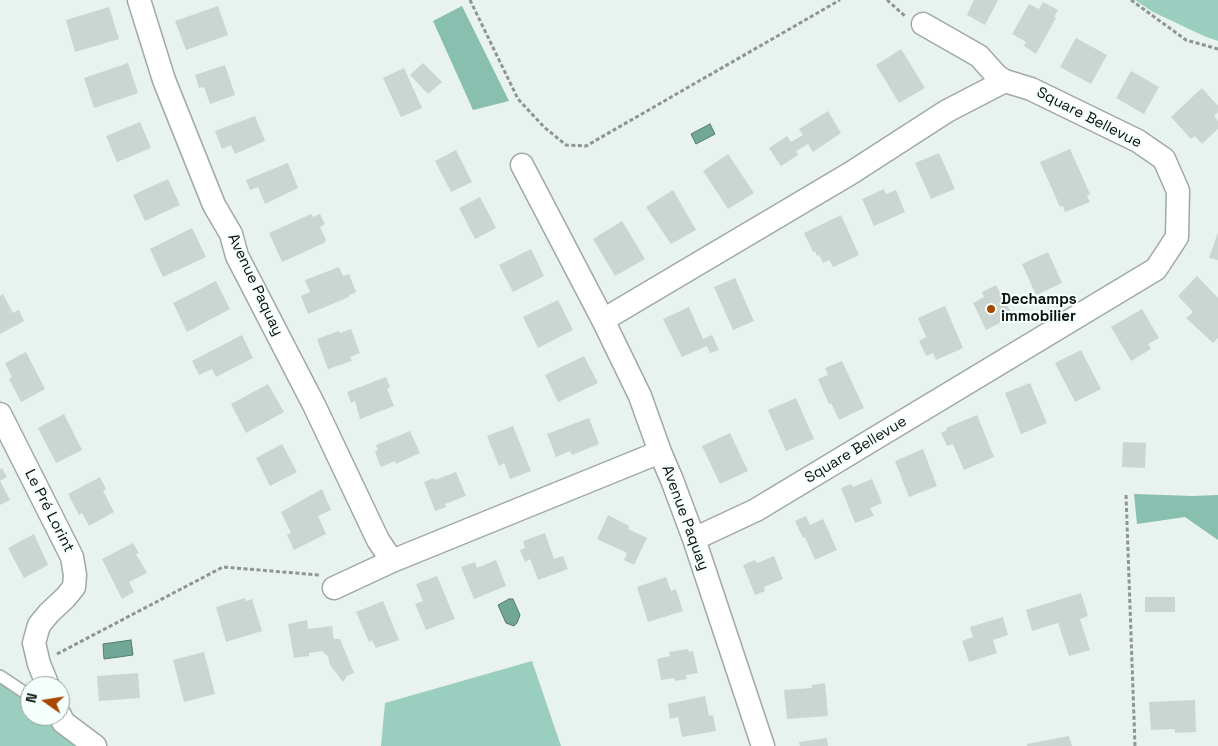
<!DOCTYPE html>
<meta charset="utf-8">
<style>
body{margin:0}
#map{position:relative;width:1218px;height:746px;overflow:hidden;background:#e8f2ee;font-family:"Space Grotesk",sans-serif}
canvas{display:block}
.north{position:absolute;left:20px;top:676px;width:50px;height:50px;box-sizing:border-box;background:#f5fffb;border:1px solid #989f9d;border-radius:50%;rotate:283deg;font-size:14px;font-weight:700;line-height:20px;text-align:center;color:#0c100f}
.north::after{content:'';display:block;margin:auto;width:18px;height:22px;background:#a84700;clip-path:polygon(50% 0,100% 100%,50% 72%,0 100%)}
</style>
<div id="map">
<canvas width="1218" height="746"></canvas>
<div class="north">N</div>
</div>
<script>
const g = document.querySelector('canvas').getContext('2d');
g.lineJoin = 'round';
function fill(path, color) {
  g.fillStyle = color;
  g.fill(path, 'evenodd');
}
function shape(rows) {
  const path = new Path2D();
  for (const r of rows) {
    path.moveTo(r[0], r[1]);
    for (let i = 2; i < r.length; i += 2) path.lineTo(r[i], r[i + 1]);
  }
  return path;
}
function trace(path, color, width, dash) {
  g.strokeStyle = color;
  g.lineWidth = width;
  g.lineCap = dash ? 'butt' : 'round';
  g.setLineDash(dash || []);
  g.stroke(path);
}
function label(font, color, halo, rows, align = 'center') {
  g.font = font + ' "Space Grotesk",sans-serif';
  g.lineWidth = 4;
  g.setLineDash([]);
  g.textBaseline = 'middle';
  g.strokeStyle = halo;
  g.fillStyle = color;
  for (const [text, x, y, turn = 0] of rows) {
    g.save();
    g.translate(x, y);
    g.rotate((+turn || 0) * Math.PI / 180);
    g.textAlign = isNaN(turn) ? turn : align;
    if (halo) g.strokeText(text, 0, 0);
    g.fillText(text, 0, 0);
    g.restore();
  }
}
fill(shape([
 [1135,0,1218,0,1218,41,1204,36,1153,12],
 [532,661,561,746,381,746,385,703],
 [0,683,30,705,30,716,44,716,78,742,74,746,0,746]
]), '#9acebe');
fill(shape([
 [462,6,509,101,473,110,433,21],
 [1134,494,1193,496,1218,495,1218,540,1185,517,1137,524]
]), '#88bfae');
const water = shape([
 [710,124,715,134,696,144,691,134,710,124],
 [509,599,513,599,520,615,517,623,514,626,506,623,498,605,509,599],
 [131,640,133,655,104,659,103,644,131,640]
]);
fill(water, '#71a797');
trace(water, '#537a6e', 1);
fill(shape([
 [974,0,998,0,985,25,967,15],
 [1043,2,1058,10,1054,17,1056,18,1036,54,1024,46,1026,42,1012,34,1029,4,1039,9],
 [218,6,228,35,186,50,175,21],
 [109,7,119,39,75,52,66,20],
 [1076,38,1107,55,1091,84,1060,67],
 [901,49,925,88,899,103,876,65],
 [128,63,138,93,94,108,84,78],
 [423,63,442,82,428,94,410,75],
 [225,65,235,95,210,104,204,87,199,88,195,75],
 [404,68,422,108,401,117,383,78],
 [1131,71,1159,87,1144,114,1116,98],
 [1202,88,1218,106,1218,112,1214,116,1218,121,1218,129,1202,144,1195,136,1191,139,1171,117],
 [828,111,841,133,813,152,808,144,796,151,798,155,781,166,769,148,787,136,791,142,803,135,799,129],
 [255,116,265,141,235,154,231,145,222,149,215,131],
 [140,122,151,148,117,162,106,136],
 [1070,149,1090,194,1087,196,1090,202,1065,212,1063,206,1060,207,1040,162],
 [456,150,472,182,451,192,435,161],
 [939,153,955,189,931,199,915,163],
 [728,154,754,193,728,209,703,171],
 [288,163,298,188,265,204,258,187,250,190,246,180],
 [168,179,180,205,145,221,133,195],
 [884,189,886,194,896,190,905,212,874,226,862,199],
 [673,190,696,230,671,244,646,207],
 [480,197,496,228,475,239,459,208],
 [311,214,313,217,320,214,325,224,320,227,326,240,324,243,282,262,269,233],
 [841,215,859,255,833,267,829,260,823,263,819,255,817,256,815,251,813,252,804,233],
 [622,221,645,259,615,276,593,239],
 [192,228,206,257,163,277,150,249],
 [1218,232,1218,260,1209,258],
 [531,249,544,276,513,292,499,265],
 [1048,252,1062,283,1036,295,1022,264],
 [339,267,343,276,349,274,356,292,348,296,349,297,308,314,301,296,310,292,305,280],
 [1197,276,1218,298,1218,338,1213,343,1186,318,1193,312,1178,296],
 [735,278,754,321,733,330,714,287],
 [216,281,230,309,187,332,173,303],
 [996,285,1013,316,986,330,973,303,984,297,982,292],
 [3,294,13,313,19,310,24,321,0,334,0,296],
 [558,300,573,330,538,348,523,317],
 [945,306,963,348,936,360,933,353,926,356,919,341,926,337,918,318],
 [689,307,703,339,712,335,719,350,710,353,707,346,682,357,663,319],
 [1142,309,1159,338,1148,344,1151,349,1131,361,1111,327],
 [351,329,360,353,350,357,352,361,328,369,317,339,339,331,340,333],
 [242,335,253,358,216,377,212,369,199,375,192,361],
 [1081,350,1101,389,1075,402,1055,363],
 [26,352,45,389,21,402,9,379,12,377,5,363],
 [584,356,598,383,558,402,545,375],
 [842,361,864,408,839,420,831,403,829,404,818,379,828,375,825,368],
 [386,377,390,387,387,389,394,406,360,419,355,401,351,403,347,392],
 [1030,383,1047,423,1021,434,1005,393],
 [268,384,284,412,246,433,231,404],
 [796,398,814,439,786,451,768,410],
 [64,414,82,450,56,463,38,428],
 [977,415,994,457,964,470,953,444,947,446,941,433,947,430,946,428],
 [589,418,599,444,572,455,570,451,556,457,547,434],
 [513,426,531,471,510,479,504,463,499,466,487,436],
 [410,431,420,453,396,464,395,461,381,467,375,452,378,450,376,445],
 [730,433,748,471,720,484,702,446],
 [1123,442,1146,443,1145,468,1122,467],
 [282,444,297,472,270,486,256,458],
 [923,449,937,486,909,497,895,461],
 [2,468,7,477,0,481,10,500,0,505,0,469],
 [456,472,466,496,445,504,446,507,435,511,424,482,434,478,435,480],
 [100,477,106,489,103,491,114,512,89,526,82,513,79,515,68,494],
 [872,479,882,503,870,508,874,516,855,523,841,488,851,484,853,487],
 [322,489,331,510,318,516,326,534,294,550,287,535,291,533,281,512],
 [608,515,629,526,628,529,647,538,634,565,624,560,627,553,597,539],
 [806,516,810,525,823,519,837,550,815,560,805,537,803,538,795,521],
 [545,533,554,559,563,556,568,569,538,580,530,559,525,562,520,550,525,548,523,541],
 [34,534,48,565,24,578,8,548],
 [133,543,139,553,136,554,147,573,129,582,134,592,122,599,102,559],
 [774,556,783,579,764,587,765,591,755,595,743,565,755,560,757,563],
 [496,560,506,586,474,599,461,567,475,562,477,568],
 [437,576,455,619,426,630,415,604,423,601,416,584],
 [666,577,671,591,676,589,683,611,648,622,637,587],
 [1081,593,1088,616,1080,619,1090,650,1069,656,1058,623,1032,631,1026,610],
 [1145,597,1175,597,1175,612,1145,612],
 [245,598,246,601,252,599,262,631,226,642,216,607],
 [383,601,399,640,376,648,372,640,369,642,356,612],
 [1003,617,1008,635,993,640,997,653,969,662,962,641,973,637,970,627],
 [307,620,308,629,332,626,334,639,340,639,354,673,347,676,343,682,330,665,328,656,322,651,309,653,309,656,294,658,288,624],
 [688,649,689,652,693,651,698,673,686,675,687,679,675,681,674,678,661,680,657,659,670,656,669,652],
 [204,652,215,694,184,702,173,660],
 [138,673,140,698,99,701,97,676],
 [825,683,828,716,787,719,784,690,812,688,812,685],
 [705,696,709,716,713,715,716,731,682,737,678,717,670,719,668,704],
 [1195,700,1196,732,1175,733,1175,729,1151,730,1149,702],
 [1069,736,1072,746,1027,746,1027,744],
 [827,738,828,746,800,746,799,742]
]), '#cbd5d1');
const service = shape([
 [0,676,30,696]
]);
const minor = shape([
 [139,0,164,80,214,205,231,234,237,256,314,405,378,540,392,561],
 [923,24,979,56,997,76,1005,81],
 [522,165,603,320,640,396,660,452,672,480,694,539,763,746],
 [603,320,851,173,947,111,1005,81,1031,89,1138,141,1164,159,1178,191,1177,237,1156,269,756,510,694,539],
 [0,414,72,557,75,575,74,587,66,597,49,613,39,625,34,643,39,664,48,686],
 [334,588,392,561,660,452],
 [60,715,63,722,95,746]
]);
trace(service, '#a0a9a6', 14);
trace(minor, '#a0a9a6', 25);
trace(shape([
 [470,0,518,99,544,127,566,145,586,146,840,0],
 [887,0,905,16],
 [1131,0,1186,40,1218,49],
 [1126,495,1135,746],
 [57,654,223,567,319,575]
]), '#8e9592', 3, [4, 2.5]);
trace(service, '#fff', 11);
trace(minor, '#fff', 22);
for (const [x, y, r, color] of [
 [991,309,5,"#a84700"]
]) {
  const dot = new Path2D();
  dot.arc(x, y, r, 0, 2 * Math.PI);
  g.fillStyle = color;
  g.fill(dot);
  trace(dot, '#f5fffb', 2);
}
label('15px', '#0c100f', '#f5fffb', [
 ["Square Bellevue",1089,118,27],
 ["Avenue Paquay",255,285,65],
 ["Square Bellevue",856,450,-31],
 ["Le Pré Lorint",49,511,63],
 ["Avenue Paquay",685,518,70]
]);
label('bold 15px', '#0c100f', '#f5fffb', [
 ["Dechamps",1001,300],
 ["immobilier",1001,317]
], 'left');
</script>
